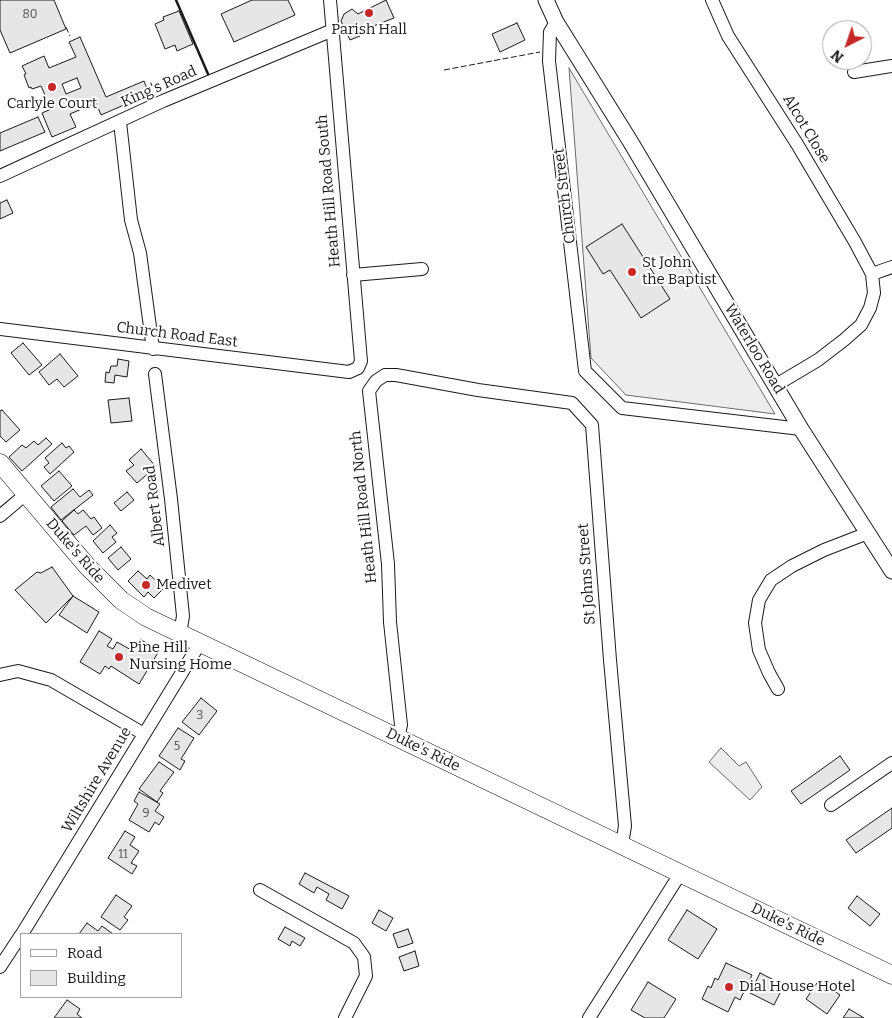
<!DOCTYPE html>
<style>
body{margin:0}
#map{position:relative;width:892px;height:1018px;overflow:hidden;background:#fff;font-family:Bitter,serif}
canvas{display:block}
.legend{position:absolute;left:20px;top:933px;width:162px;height:65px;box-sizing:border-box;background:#fff;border:1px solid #a3a3a3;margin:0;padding:6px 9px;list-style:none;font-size:15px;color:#1a1a1a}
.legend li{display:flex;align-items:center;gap:10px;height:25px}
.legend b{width:25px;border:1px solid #a3a3a3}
.north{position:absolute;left:822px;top:20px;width:50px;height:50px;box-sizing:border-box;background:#fff;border:1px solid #a3a3a3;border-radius:50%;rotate:221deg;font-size:14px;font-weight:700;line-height:20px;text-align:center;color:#1a1a1a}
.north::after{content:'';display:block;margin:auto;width:18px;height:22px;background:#c62828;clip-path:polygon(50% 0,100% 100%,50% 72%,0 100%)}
</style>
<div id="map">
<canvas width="892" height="1018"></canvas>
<ul class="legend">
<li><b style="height:6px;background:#fff"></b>Road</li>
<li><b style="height:14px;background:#e6e6e6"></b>Building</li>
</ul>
<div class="north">N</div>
</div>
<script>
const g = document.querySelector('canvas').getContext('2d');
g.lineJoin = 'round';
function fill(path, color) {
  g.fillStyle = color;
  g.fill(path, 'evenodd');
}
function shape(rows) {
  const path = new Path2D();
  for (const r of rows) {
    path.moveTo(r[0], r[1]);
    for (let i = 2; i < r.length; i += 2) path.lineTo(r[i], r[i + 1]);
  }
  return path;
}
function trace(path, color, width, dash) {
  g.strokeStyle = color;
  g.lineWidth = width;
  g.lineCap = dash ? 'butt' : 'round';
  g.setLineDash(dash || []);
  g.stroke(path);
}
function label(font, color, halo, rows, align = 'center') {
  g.font = font + ' Bitter,serif';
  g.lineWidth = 4;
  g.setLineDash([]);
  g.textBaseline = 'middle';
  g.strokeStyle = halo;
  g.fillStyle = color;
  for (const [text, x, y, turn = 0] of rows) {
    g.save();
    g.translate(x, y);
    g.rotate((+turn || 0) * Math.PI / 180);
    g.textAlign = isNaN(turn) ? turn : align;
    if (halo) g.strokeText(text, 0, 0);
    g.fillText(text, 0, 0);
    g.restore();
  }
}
const built = shape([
 [569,68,775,414,626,395,591,358,569,68],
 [721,748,739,766,746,762,762,787,750,800,709,762,721,748]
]);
fill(built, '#ededed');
trace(built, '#6a6a6a', 1);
const building = shape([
 [0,0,54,0,66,29,10,53,0,30,0,0],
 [252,0,288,0,295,15,234,42,221,14,252,0],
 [386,0,394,18,358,32,360,36,350,40,341,21,344,14,352,9,358,14,386,0],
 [179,11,193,44,177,51,175,45,165,49,155,24,164,20,163,17,179,11],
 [517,23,525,40,500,52,492,34,517,23],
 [80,37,106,97,144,81,149,94,101,115,96,103,70,114,76,127,52,137,42,113,51,109,41,86,32,89,31,87,29,88,24,75,26,74,22,66,44,56,49,68,76,57,69,42,80,37],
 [77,78,81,88,66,94,62,84,77,78],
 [38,117,45,132,0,151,0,133,38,117],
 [7,200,13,213,0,219,0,203,7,200],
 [622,224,670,299,641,318,610,270,603,274,586,247,622,224],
 [23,343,42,365,29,375,11,353,23,343],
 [60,354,78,376,64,387,57,379,49,385,39,372,60,354],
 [118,359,129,361,127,377,115,375,114,383,105,382,106,372,109,373,111,366,117,366,118,359],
 [129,398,132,421,111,423,108,400,129,398],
 [2,410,20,430,6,442,0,436,0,411,2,410],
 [46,438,52,444,22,471,9,457,22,445,26,448,34,441,38,445,46,438],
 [62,443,66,448,69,446,74,452,50,474,44,467,49,463,45,458,62,443],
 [141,449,156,467,137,483,126,471,134,465,129,460,141,449],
 [59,471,72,486,54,501,41,486,59,471],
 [73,489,80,497,89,490,93,495,61,520,51,507,73,489],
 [127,492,134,500,121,511,114,503,127,492],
 [74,510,78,514,83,510,91,519,94,517,102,528,93,535,86,526,74,535,62,521,74,510],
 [110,525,117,533,112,537,116,542,103,553,93,541,110,525],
 [121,547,131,559,118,570,108,558,121,547],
 [52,567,73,596,46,623,15,590,37,572,41,573,52,567],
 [138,571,147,579,150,575,164,588,154,598,148,592,144,597,128,581,138,571],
 [73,596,99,612,87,633,59,615,73,596],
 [99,631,112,639,107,646,113,649,117,642,133,651,140,639,159,651,139,684,111,666,109,669,105,666,100,674,80,662,99,631],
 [201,698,217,711,199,735,182,722,201,698],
 [178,728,194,738,181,759,185,761,180,770,159,756,178,728],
 [840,756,850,770,801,804,791,791,840,756],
 [159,762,174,772,160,791,163,793,157,802,139,789,159,762],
 [139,792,160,804,155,811,164,817,159,825,155,822,149,832,129,820,138,804,134,801,139,792],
 [892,808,892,828,856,853,846,840,892,808],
 [125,831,135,837,130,845,139,851,131,863,137,866,132,874,108,858,125,831],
 [305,873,349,896,342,909,326,900,329,894,317,887,314,893,299,884,305,873],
 [116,895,132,906,124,917,128,920,120,930,101,917,116,895],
 [857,896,880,914,870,926,848,908,857,896],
 [379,910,393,918,386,931,372,923,379,910],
 [687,910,717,929,698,959,668,940,687,910],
 [87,923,98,931,102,926,113,934,79,934,87,923],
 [285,927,305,938,300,946,292,941,290,946,278,939,285,927],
 [408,929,413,943,398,948,393,934,408,929],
 [415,951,419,966,404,971,399,957,415,951],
 [726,963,752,975,740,1000,735,997,728,1012,702,999,708,986,711,988,715,978,718,980,726,963],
 [760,973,784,985,774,1005,750,993,760,973],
 [819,980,840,995,827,1014,806,999,819,980],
 [648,982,676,999,664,1018,645,1018,631,1010,648,982],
 [67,1000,80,1009,77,1014,82,1018,54,1018,67,1000],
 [849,1009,864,1018,843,1018,849,1009]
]);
fill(building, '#e6e6e6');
trace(building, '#1a1a1a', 1);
const minor = shape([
 [712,0,728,36,797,144,855,242,872,274,874,293,870,308,861,325,844,340,818,360,776,385],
 [556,22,550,32,549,61,585,371,622,408,801,429],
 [854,72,892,66],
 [120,122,131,220,140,253,153,349],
 [0,176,163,101,333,30],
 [872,274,892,267],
 [353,275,422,269],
 [0,329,349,372,358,368,361,361,330,0],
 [155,374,171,499,183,616,180,634],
 [0,516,26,494],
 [0,675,18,671,51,680,144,734],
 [778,689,769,673,759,650,755,623,759,600,771,580,792,566,824,550,868,533],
 [398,738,401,725,390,622,388,564,369,391,376,381,385,375,396,375,478,390,572,403,592,425,610,660,625,826,622,844],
 [831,805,892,763],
 [260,890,354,943,364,957,366,976,345,1018],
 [22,934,200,643],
 [0,967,21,935],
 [589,1018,680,874]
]);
const tertiary = shape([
 [546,0,556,22,630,141,801,429,892,571]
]);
const secondary = shape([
 [0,463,87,566,121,600,146,617,892,975]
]);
trace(minor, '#1a1a1a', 14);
trace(tertiary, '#1a1a1a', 17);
trace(secondary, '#1a1a1a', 19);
trace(minor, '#fff', 12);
trace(tertiary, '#fff', 15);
trace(secondary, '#fff', 18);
trace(shape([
 [66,27,70,36],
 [444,70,540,52]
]), '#1a1a1a', 1, [6, 2.5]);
trace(shape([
 [176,0,208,74]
]), '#1a1a1a', 2.5);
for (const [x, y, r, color] of [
 [369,13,5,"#c62828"],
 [52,87,5,"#c62828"],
 [632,272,5,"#c62828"],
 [146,585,5,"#c62828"],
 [119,657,5,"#c62828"],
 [729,987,5,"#c62828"]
]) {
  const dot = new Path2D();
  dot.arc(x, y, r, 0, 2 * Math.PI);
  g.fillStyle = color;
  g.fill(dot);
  trace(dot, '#fff', 2);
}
label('12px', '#4d4d4d', null, [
 ["80",30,15],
 ["3",200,716],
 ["5",177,747],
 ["9",146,814],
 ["11",123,855]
]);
label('15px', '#1a1a1a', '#fff', [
 ["Parish Hall",369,30,"center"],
 ["Carlyle Court",52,104,"center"],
 ["St John",642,263],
 ["the Baptist",642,280],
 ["Medivet",156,585],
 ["Pine Hill",129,648],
 ["Nursing Home",129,665],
 ["Dial House Hotel",739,987]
], 'left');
label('15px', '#1a1a1a', '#fff', [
 ["King's Road",159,87,-24],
 ["Alcot Close",806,129,59],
 ["Heath Hill Road South",329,191,-95],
 ["Church Street",565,196,-97],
 ["Church Road East",177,335,7],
 ["Waterloo Road",754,349,59],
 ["Albert Road",155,506,-97],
 ["Heath Hill Road North",364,507,-96],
 ["Duke's Ride",75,551,49],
 ["St Johns Street",587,574,-94],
 ["Duke's Ride",423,750,26],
 ["Wiltshire Avenue",97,780,-59],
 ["Duke's Ride",788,925,26]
]);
</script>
